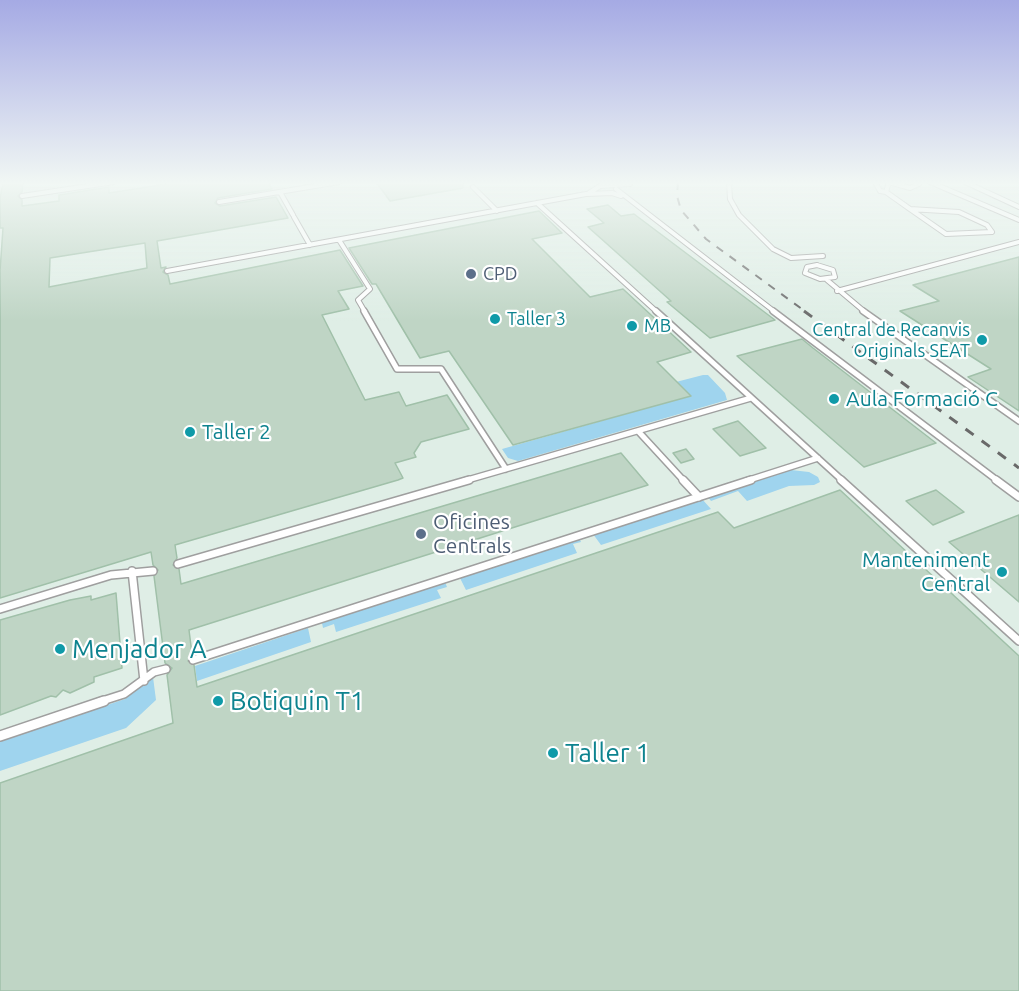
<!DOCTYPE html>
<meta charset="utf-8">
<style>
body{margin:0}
canvas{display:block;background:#dfeee6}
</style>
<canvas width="1019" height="991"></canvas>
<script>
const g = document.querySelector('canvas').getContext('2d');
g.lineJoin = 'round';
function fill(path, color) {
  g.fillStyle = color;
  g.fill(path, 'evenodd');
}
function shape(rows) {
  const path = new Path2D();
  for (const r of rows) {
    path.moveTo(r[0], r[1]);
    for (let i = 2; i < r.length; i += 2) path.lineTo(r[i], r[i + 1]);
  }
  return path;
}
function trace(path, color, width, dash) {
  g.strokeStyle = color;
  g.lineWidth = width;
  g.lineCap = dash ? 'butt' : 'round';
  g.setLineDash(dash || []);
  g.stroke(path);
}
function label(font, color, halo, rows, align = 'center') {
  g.font = font + ' Ubuntu,sans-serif';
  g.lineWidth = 4.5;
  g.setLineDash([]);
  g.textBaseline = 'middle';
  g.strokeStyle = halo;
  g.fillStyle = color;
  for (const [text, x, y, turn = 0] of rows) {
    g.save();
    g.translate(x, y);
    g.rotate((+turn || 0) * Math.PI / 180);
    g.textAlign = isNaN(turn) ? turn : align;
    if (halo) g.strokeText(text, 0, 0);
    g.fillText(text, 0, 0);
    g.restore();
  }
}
fill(shape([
 [703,375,708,375,725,393,727,400,518,461,508,458,502,449,690,396,676,382],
 [791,470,809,472,818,477,820,482,814,485,789,486,747,501,738,491,711,501,708,497],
 [702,499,711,509,601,545,593,534],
 [579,538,581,542,573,544,577,553,466,590,460,578],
 [445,582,447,587,437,590,441,598,336,632,334,624,323,628,322,623],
 [308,628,311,642,197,681,195,666],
 [153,677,156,700,126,728,0,771,0,741,125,699]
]), '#9fd4ee');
const building = shape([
 [3,182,23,182,22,192,18,196,22,200,22,206,59,201,59,195,109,187,109,193,179,182,268,182,272,189,218,198,215,203,220,206,276,197,288,218,157,241,161,268,166,267,163,272,168,275,170,284,340,250,363,286,338,291,349,309,322,315,365,400,399,392,406,406,447,395,469,429,421,442,414,453,416,457,395,463,403,478,398,480,175,545,177,558,173,565,179,569,181,584,621,453,648,485,189,630,192,654,188,661,194,665,197,687,718,512,734,528,840,490,1019,656,1019,991,0,991,0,783,173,723,167,675,172,668,165,663,154,576,158,570,153,565,151,552,0,598,0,271,3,228,0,228,0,198,3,182],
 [145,243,147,268,49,287,50,258,145,243],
 [376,182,463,182,463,188,390,201,376,182],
 [608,205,621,216,634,214,775,320,710,338,667,302,671,301,588,227,604,223,587,209,608,205],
 [539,211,562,233,532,239,590,297,623,289,691,352,657,362,691,396,513,445,449,351,420,358,376,284,372,284,349,248,539,211],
 [1019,257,1019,411,968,377,991,369,900,311,939,301,913,285,1019,257],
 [802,339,813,348,936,443,864,467,737,356,802,339],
 [738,421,766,448,740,456,713,429,738,421],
 [686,449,694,459,681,463,673,453,686,449],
 [936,490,964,512,933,525,906,501,936,490],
 [1019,515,1019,602,949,542,1019,515],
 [116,593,122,668,94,677,94,682,70,693,63,690,56,697,51,696,0,715,0,620,70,600,91,596,91,600,116,593]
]);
fill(building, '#bfd5c5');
trace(building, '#a0c0a9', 1.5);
const laneFar3 = shape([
 [729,182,730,199,739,215,773,249,791,258,823,256],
 [875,182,880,191,886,192],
 [889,182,886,192,910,209],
 [889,182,910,188,919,184,917,182],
 [930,182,1019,220],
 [965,182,1019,207],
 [473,187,497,211],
 [616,189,775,312],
 [280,192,293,215],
 [589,193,600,186,630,184],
 [22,196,114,182],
 [219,202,339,182],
 [537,203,657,312],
 [910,209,959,212,987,225,992,232,946,234,910,209],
 [294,217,310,245],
 [339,240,370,289,358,300,365,312],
 [817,265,833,270,835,277,820,279,805,273,807,267,817,265],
 [167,271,586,194,612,193,621,196],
 [827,280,865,312],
 [837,291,1019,242]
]);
const laneFar2 = shape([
 [364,311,397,369,441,369,506,469],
 [656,311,843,481],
 [773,311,998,481],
 [863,311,1019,421],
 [638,431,684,481],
 [464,481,751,398],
 [746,481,818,458]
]);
const laneFar1 = shape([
 [683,480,699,497],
 [841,480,1019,641],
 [996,480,1019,497],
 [178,564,469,480],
 [132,571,144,681],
 [0,609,111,575,153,571],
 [193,660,751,480],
 [99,702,124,694,154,672,166,669]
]);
const lane = shape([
 [0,736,104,701]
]);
trace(laneFar3, '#9f9f9f', 6);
trace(laneFar2, '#9f9f9f', 8);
trace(laneFar1, '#9f9f9f', 10);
trace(lane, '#9f9f9f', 12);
trace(laneFar3, '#fff', 4);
trace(laneFar2, '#fff', 5);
trace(laneFar1, '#fff', 7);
trace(lane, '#fff', 9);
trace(shape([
 [678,182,677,196,681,210,706,239,806,312]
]), '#696969', 2, [8, 8]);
trace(shape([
 [804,311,1019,468]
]), '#696969', 3, [10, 10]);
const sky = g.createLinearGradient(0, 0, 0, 321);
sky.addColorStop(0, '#a5aae4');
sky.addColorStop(0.57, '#f1f7f4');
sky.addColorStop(1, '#f1f7f400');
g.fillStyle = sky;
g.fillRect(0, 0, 1019, 321);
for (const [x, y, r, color] of [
 [471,274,6,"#5c6f8a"],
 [495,319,6,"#0f9aa8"],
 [632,326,6,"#0f9aa8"],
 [982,340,6,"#0f9aa8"],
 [834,399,6,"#0f9aa8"],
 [190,432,6,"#0f9aa8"],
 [421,534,6,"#5c6f8a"],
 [1002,572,6,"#0f9aa8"],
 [60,649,6,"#0f9aa8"],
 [218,701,6,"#0f9aa8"],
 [553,753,6,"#0f9aa8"]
]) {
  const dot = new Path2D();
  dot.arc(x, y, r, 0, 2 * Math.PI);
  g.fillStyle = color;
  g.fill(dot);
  trace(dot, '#fff', 2);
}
label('18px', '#4e5e75', '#fff', [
 ["CPD",483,274]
], 'left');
label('18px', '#0d838f', '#fff', [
 ["Taller 3",507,319],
 ["MB",644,326],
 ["Central de Recanvis",970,330,"right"],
 ["Originals SEAT",970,351,"right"]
], 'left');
label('21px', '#0d838f', '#fff', [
 ["Aula Formació C",846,399],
 ["Taller 2",202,432],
 ["Manteniment",990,560,"right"],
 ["Central",990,584,"right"]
], 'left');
label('21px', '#4e5e75', '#fff', [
 ["Oficines",433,522],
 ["Centrals",433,546]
], 'left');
label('26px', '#0d838f', '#fff', [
 ["Menjador A",72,649],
 ["Botiquin T1",230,701],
 ["Taller 1",565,753]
], 'left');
</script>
